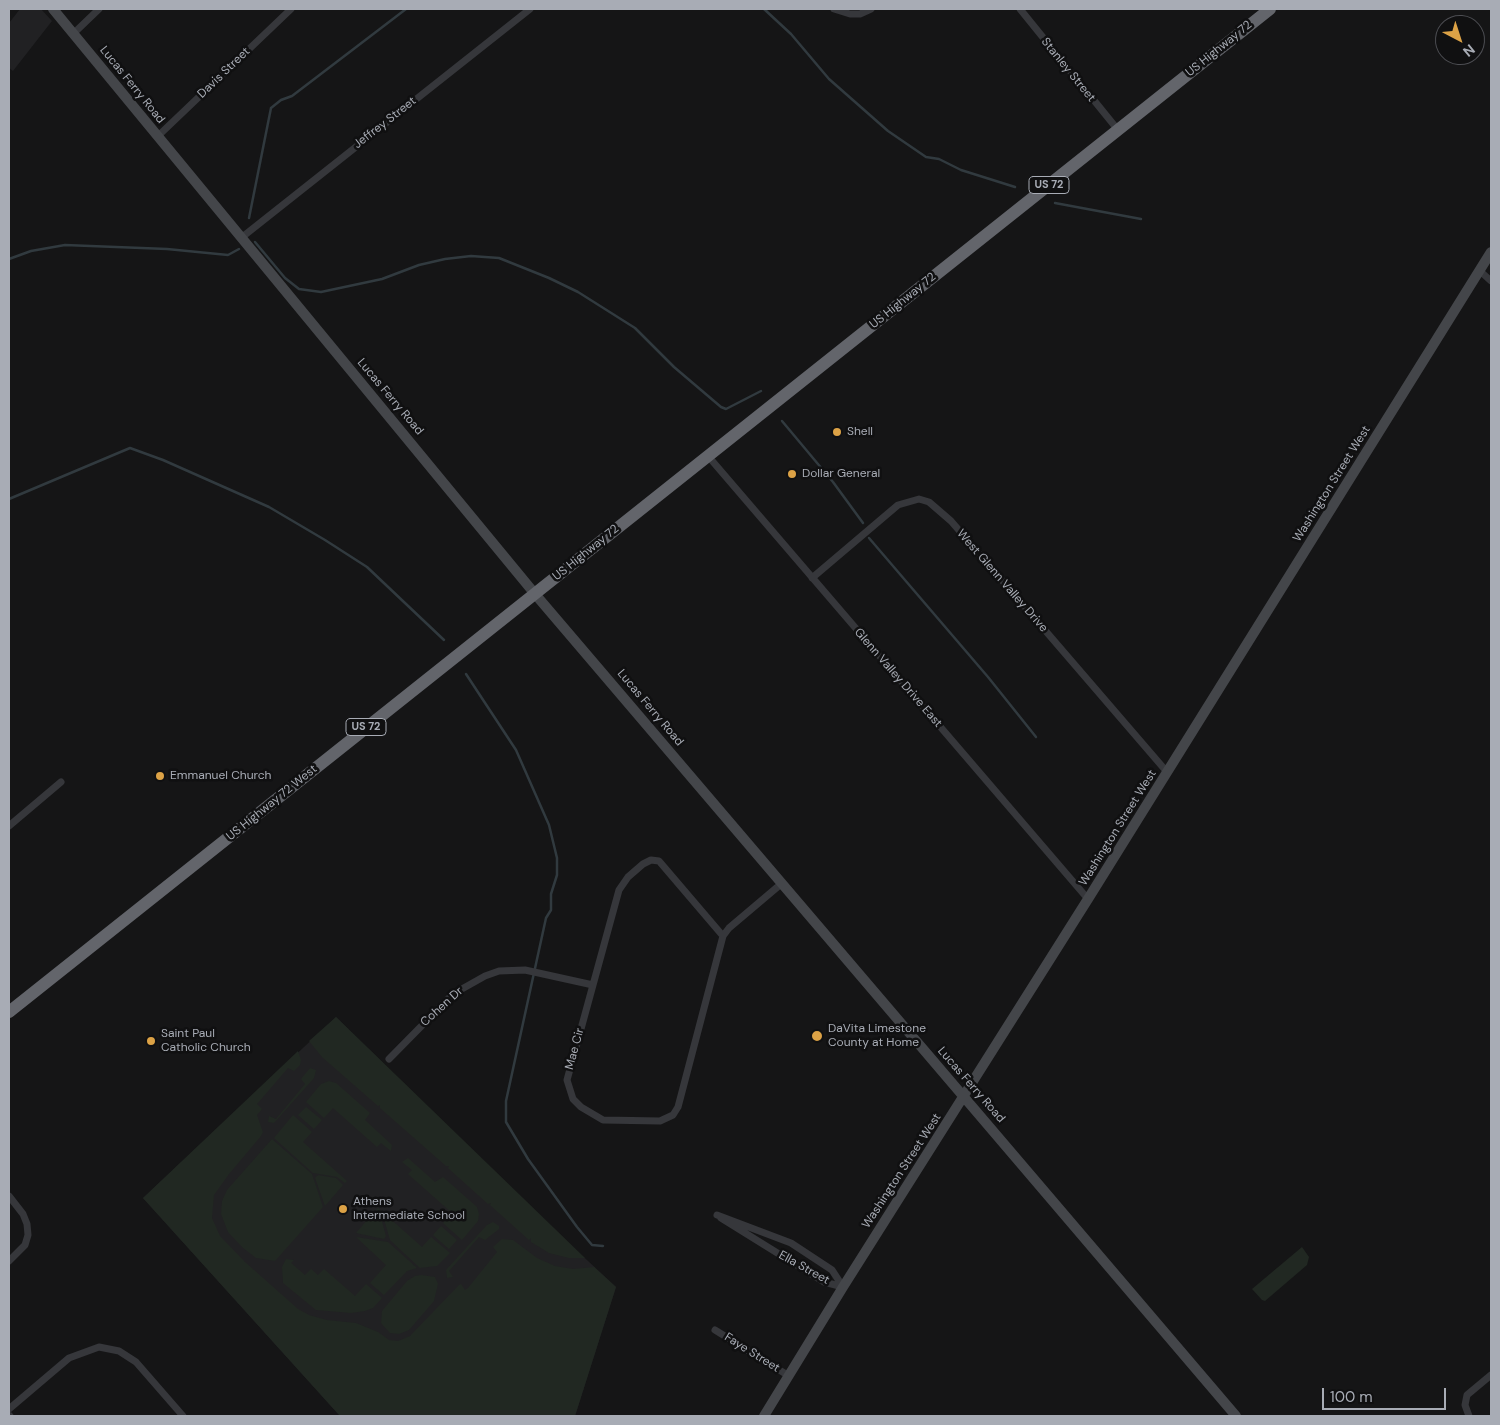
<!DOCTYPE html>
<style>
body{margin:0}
#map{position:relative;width:1500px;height:1425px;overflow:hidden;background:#151516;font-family:"DM Sans",sans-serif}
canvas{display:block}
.frame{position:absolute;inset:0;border:10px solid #a8acb5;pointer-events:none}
.north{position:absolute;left:1435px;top:15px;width:50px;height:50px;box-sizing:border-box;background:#101011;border:1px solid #4d4e53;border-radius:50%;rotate:140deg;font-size:14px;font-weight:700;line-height:20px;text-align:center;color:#a8acb5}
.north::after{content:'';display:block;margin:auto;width:18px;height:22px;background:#dca246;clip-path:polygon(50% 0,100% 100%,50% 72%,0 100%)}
.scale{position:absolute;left:1322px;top:1388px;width:124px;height:22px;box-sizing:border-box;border:2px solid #a8acb5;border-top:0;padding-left:6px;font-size:15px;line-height:18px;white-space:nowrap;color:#a8acb5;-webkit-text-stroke:4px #101011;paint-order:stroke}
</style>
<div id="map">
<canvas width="1500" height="1425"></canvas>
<div class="frame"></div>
<div class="north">N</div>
<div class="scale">100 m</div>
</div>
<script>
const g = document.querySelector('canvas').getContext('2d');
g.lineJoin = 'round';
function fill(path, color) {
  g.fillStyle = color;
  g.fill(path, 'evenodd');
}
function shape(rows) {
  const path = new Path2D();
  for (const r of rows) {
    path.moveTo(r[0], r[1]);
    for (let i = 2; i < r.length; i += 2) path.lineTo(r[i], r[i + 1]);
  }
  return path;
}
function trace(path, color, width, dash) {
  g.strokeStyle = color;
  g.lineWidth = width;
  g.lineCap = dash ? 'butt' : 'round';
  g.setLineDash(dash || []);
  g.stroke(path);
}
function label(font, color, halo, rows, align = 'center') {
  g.font = font + ' "DM Sans",sans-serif';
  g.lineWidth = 5;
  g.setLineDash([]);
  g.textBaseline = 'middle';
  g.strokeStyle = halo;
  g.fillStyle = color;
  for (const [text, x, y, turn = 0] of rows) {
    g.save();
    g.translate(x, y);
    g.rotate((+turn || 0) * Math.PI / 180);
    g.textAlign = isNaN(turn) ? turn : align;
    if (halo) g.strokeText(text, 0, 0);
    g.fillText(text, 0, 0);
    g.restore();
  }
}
fill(shape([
 [20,9,41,9,52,21,13,71,9,68,9,23],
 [336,1017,545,1221,616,1287,575,1416,340,1416,143,1198]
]), '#212123');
fill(shape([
 [336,1017,585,1258,569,1258,549,1253,531,1242,531,1238,529,1240,490,1205,491,1203,488,1204,448,1168,449,1166,446,1166,380,1108,380,1105,378,1106,322,1057,309,1041],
 [298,1051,301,1060,300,1065,294,1071,288,1068,257,1104,262,1109,257,1115,263,1132,261,1136,229,1174,214,1195,212,1218,220,1236,245,1262,298,1309,309,1315,327,1320,356,1323,378,1332,389,1340,398,1341,410,1336,459,1285,461,1284,465,1290,468,1288,497,1252,493,1247,502,1239,513,1240,537,1258,555,1266,573,1269,594,1267,616,1287,575,1416,340,1416,143,1198],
 [310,1068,316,1070,314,1078,274,1123,268,1122,269,1116,276,1119,305,1084,301,1079],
 [329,1081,336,1083,370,1113,365,1120,392,1145,391,1151,381,1143,377,1147,333,1108,324,1118,306,1102,321,1084],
 [306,1107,322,1120,314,1129,298,1115],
 [293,1115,312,1132,303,1142,347,1181,345,1183,337,1177,313,1173,274,1138],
 [272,1139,312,1174,323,1207,275,1261,256,1258,242,1247,228,1232,221,1214,222,1201,227,1190],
 [408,1158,435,1182,443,1177,477,1207,479,1214,478,1221,462,1240,443,1223,452,1213,408,1174,412,1170,402,1162],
 [318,1175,336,1178,343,1185,325,1206,315,1178],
 [378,1208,422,1247,431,1237,450,1253,437,1266,420,1268,390,1240,383,1216,376,1210],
 [374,1212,381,1218,386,1236,384,1239,356,1233],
 [493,1222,499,1226,499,1229,485,1240,479,1237,449,1271,453,1277,447,1278,446,1270,487,1225],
 [441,1226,457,1240,449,1249,433,1235],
 [356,1237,388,1242,417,1268,407,1271,384,1295,370,1283,386,1265],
 [1302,1247,1309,1257,1307,1265,1265,1301,1262,1300,1252,1289],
 [286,1259,294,1260,291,1263,305,1275,311,1269,318,1275,324,1269,355,1296,366,1284,382,1298,373,1308,365,1311,351,1313,316,1310,283,1283,282,1267],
 [421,1275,435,1277,438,1284,434,1301,409,1330,399,1334,390,1333,381,1323,382,1311,407,1281,415,1276]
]), '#212822');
trace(shape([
 [764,9,791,34,829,79,888,131,926,157,939,159,961,170,1015,187],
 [1055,203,1141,219],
 [249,218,271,108,281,100,292,96,406,9],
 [255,242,285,278,299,289,321,292,382,279,419,265,445,259,471,256,499,258,549,278,578,292,635,328,674,367,721,407,726,409,761,391],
 [9,259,31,251,65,245,167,249,228,255,239,249],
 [782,421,833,482,863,523],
 [9,499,130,448,163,460,269,507,325,540,367,567,444,640],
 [869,538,988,677,1036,737],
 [466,674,516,750,549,825,557,858,557,875,551,894,551,910,546,918,506,1101,506,1122,528,1159,577,1227,592,1245,603,1246]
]), '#313a3f', 2.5);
trace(shape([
 [834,9,850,14,860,14,871,9],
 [1020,9,1118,130],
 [74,33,99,9],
 [158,136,291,9],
 [241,238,530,9],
 [1480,271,1491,281],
 [708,456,1088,899],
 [812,578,898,505,919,499,929,502,951,521,1167,772],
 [9,826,61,782],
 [723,936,659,861,651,860,643,864,628,877,619,890,567,1080,573,1099,581,1107,603,1120,660,1121,673,1115,678,1107,723,936,729,928,781,884],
 [389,1059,453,994,485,976,499,971,525,970,593,985],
 [9,1196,23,1214,27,1224,28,1235,25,1245,9,1261],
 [717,1215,791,1243,832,1270,843,1287],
 [721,1218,824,1282,843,1287],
 [715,1330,789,1376],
 [9,1409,69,1358,99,1347,119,1351,136,1362,183,1416],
 [9,1415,10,1416],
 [1469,1416,1465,1405,1467,1395,1491,1375]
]), '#36373b', 7);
trace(shape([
 [53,9,535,594,1236,1416],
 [764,1416,843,1287,1088,899,1491,252]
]), '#44464a', 10);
trace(shape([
 [9,1012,1270,9]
]), '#63656b', 12);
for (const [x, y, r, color] of [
 [837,432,5,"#dca246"],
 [792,474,5,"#dca246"],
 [160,776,5,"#dca246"],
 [817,1036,6,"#dca246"],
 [151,1041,5,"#dca246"],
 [343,1209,5,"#dca246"]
]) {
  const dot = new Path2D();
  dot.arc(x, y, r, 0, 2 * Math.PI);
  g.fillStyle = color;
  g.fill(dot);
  trace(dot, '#101011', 2);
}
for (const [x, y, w] of [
 [1049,185,40],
 [366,727,40]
]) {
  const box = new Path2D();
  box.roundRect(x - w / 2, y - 8.5, w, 17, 4);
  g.fillStyle = '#101011';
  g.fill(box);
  trace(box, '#a8acb5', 1);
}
label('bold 11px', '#a8acb5', null, [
 ["US 72",1049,185],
 ["US 72",366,727]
]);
label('12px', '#a8acb5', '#101011', [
 ["US Highway 72",1219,49,-39],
 ["Stanley Street",1068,70,51],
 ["Davis Street",224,73,-44],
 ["Lucas Ferry Road",132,85,51],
 ["Jeffrey Street",385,123,-38],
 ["US Highway 72",903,301,-39],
 ["Lucas Ferry Road",390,397,50],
 ["Washington Street West",1332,484,-58],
 ["US Highway 72",586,553,-39],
 ["West Glenn Valley Drive",1002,581,49],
 ["Glenn Valley Drive East",898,678,49],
 ["Lucas Ferry Road",650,708,50],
 ["US Highway 72 West",272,803,-39],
 ["Washington Street West",1118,828,-58],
 ["Cohen Dr",442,1007,-42],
 ["Mae Cir",575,1049,-75],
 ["Lucas Ferry Road",971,1085,49],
 ["Washington Street West",902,1171,-57],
 ["Ella Street",804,1268,29],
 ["Faye Street",752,1353,32]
]);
label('12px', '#a8acb5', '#101011', [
 ["Shell",847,432],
 ["Dollar General",802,474],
 ["Emmanuel Church",170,776],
 ["DaVita Limestone",828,1029],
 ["County at Home",828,1043],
 ["Saint Paul",161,1034],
 ["Catholic Church",161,1048],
 ["Athens",353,1202],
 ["Intermediate School",353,1216]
], 'left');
</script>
